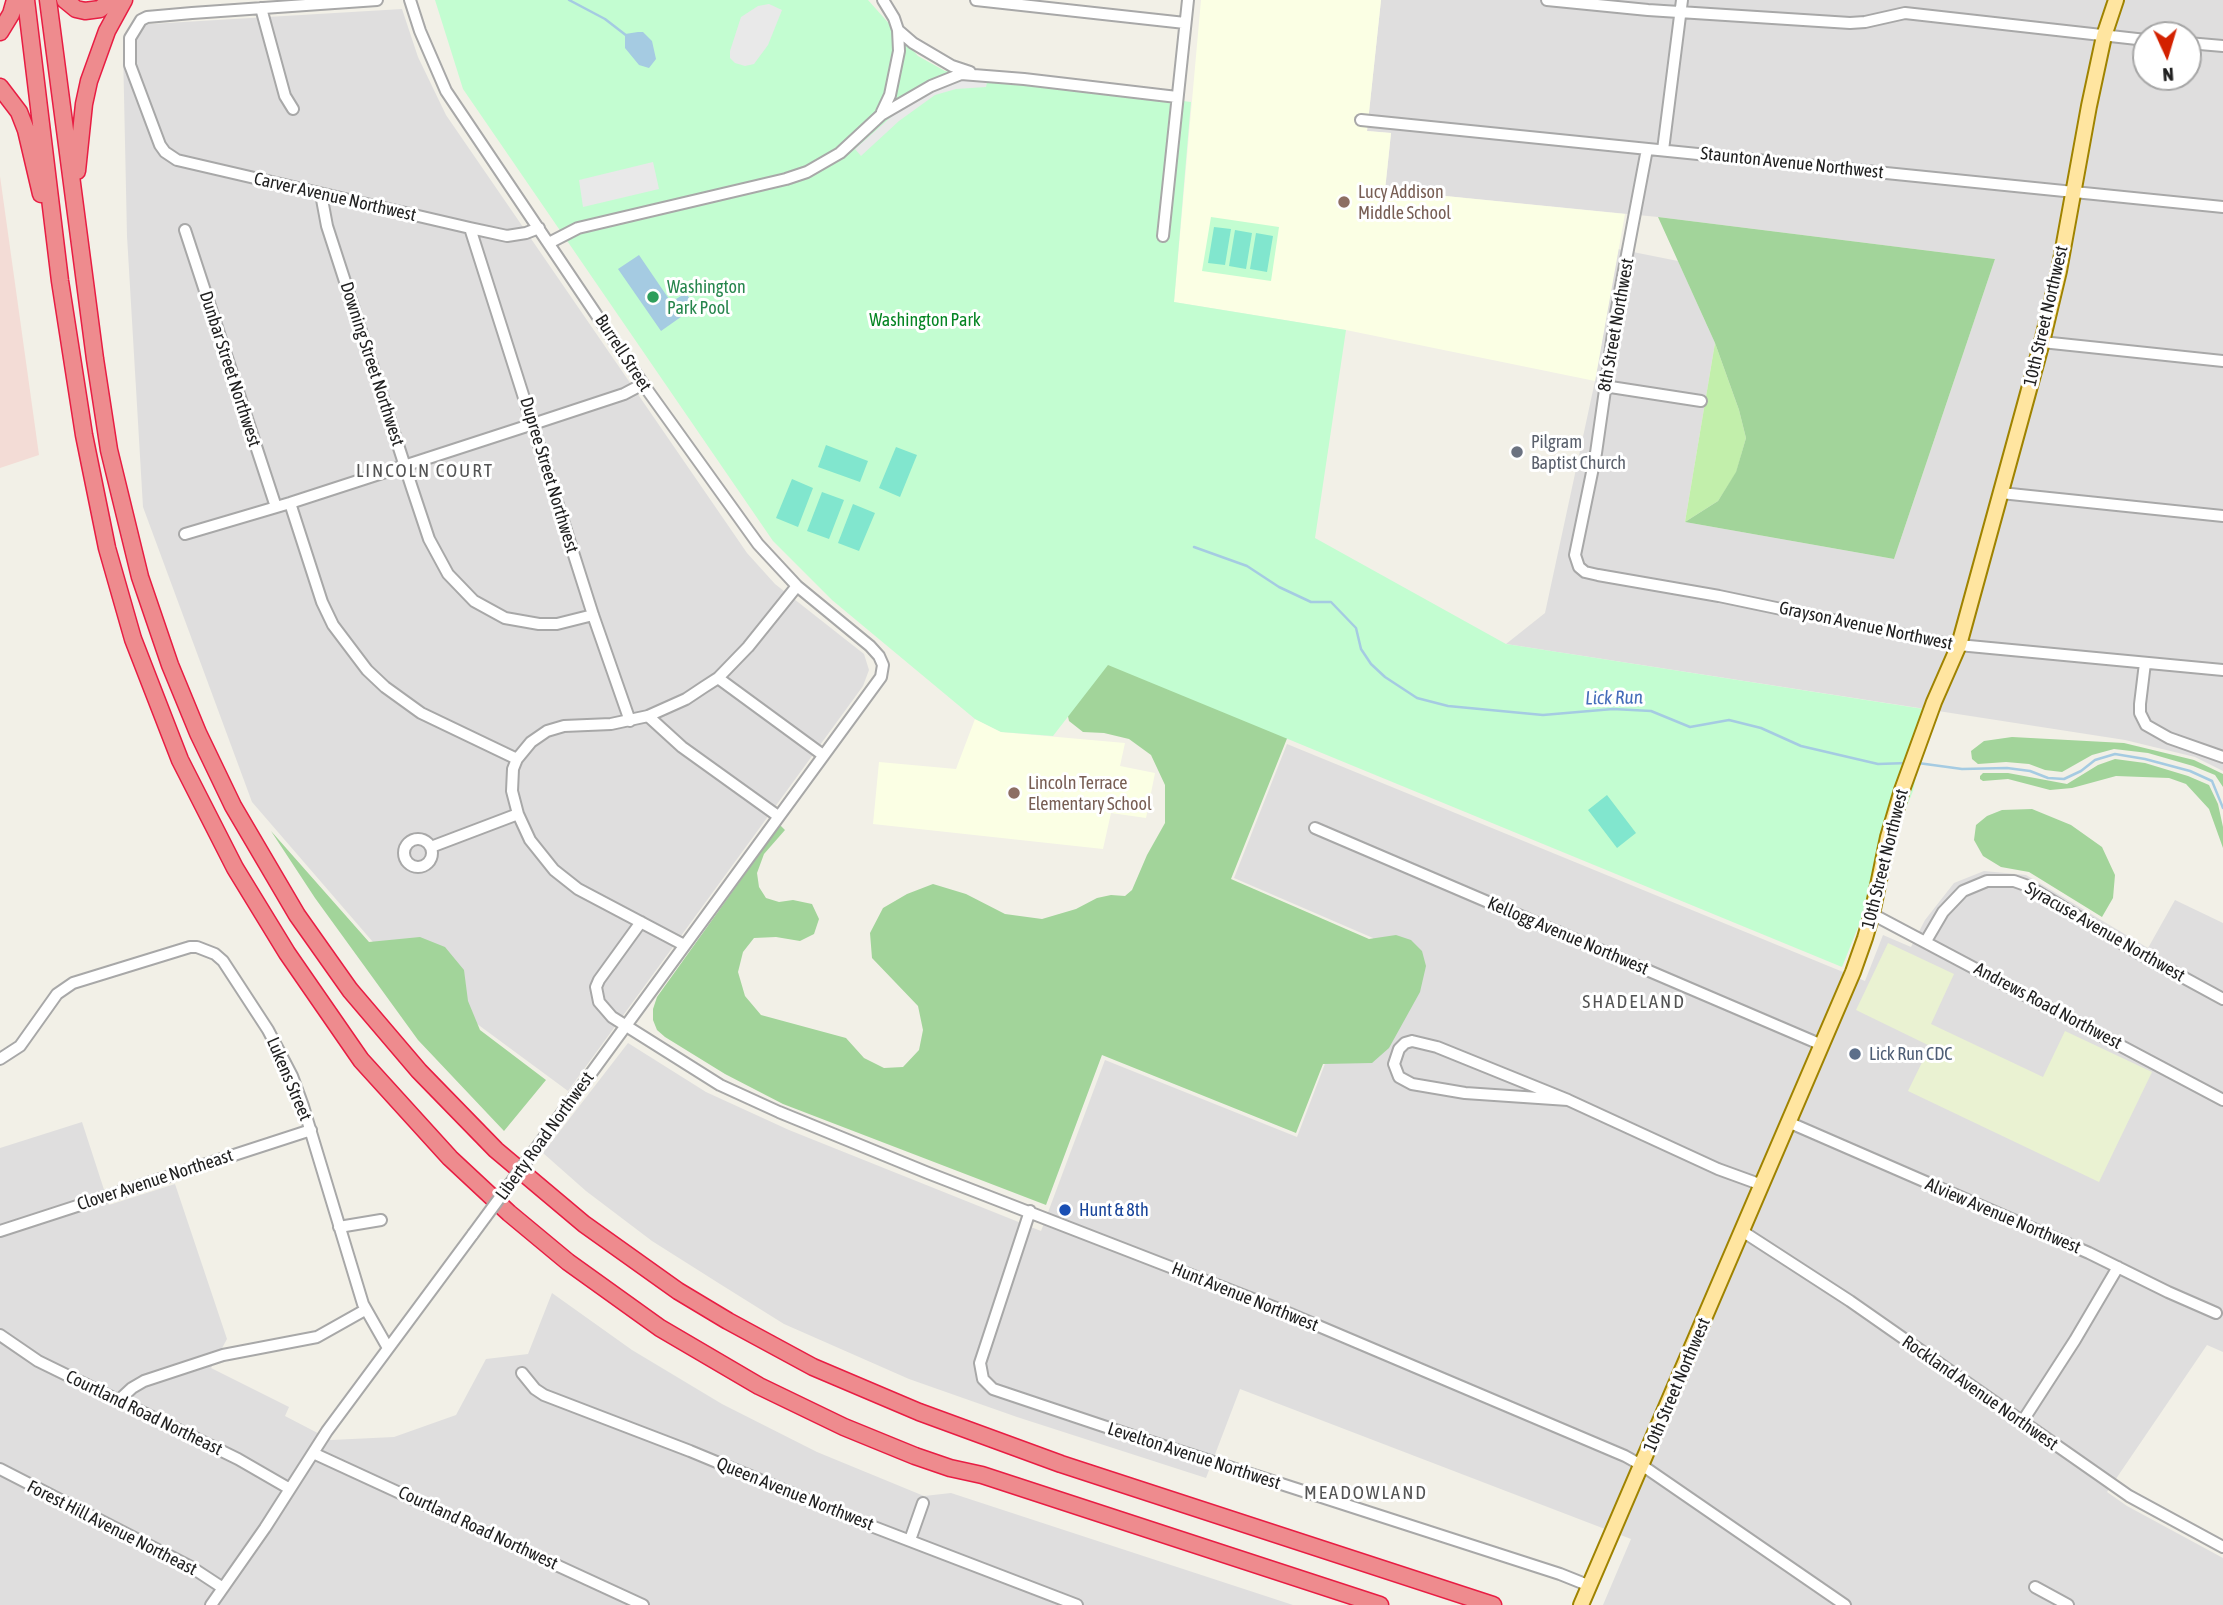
<!DOCTYPE html>
<style>
body{margin:0}
#map{position:relative;width:2223px;height:1605px;overflow:hidden;background:#f2f0e7;font-family:"Asap Condensed",sans-serif}
canvas{display:block}
.north{position:absolute;left:2132px;top:21px;width:70px;height:70px;box-sizing:border-box;background:#fff;border:2px solid #a6a6a6;border-radius:50%;rotate:176deg;font-size:19px;font-weight:700;line-height:28px;text-align:center;color:#212121}
.north::after{content:'';display:block;margin:auto;width:24px;height:32px;background:#d32100;clip-path:polygon(50% 0,100% 100%,50% 72%,0 100%)}
</style>
<div id="map">
<canvas width="2223" height="1605"></canvas>
<div class="north">N</div>
</div>
<script>
const g = document.querySelector('canvas').getContext('2d');
g.lineJoin = 'round';
function fill(path, color) {
  g.fillStyle = color;
  g.fill(path, 'evenodd');
}
function shape(rows) {
  const path = new Path2D();
  for (const r of rows) {
    if (r.length === 3) {
      path.moveTo(r[0] + r[2], r[1]);
      path.arc(r[0], r[1], r[2], 0, 2 * Math.PI);
      continue;
    }
    path.moveTo(r[0], r[1]);
    for (let i = 2; i < r.length; i += 2) path.lineTo(r[i], r[i + 1]);
  }
  return path;
}
function trace(path, color, width, dash) {
  g.strokeStyle = color;
  g.lineWidth = width;
  g.lineCap = dash ? 'butt' : 'round';
  g.setLineDash(dash || []);
  g.stroke(path);
}
function label(font, color, halo, rows, align = 'center') {
  g.font = font + ' "Asap Condensed",sans-serif';
  g.lineWidth = 6;
  g.setLineDash([]);
  g.textBaseline = 'middle';
  g.strokeStyle = halo;
  g.fillStyle = color;
  for (const [text, x, y, turn = 0] of rows) {
    g.save();
    g.translate(x, y);
    g.rotate((+turn || 0) * Math.PI / 180);
    g.textAlign = isNaN(turn) ? turn : align;
    if (halo) g.strokeText(text, 0, 0);
    g.fillText(text, 0, 0);
    g.restore();
  }
}
fill(shape([
 [1381,0,2223,0,2223,771,2195,757,2125,740,1506,644,1545,613,1595,381,1618,249,1678,261,1715,343,1685,522,1894,559,1995,259,1658,217,1385,190,1391,133,1367,131],
 [2146,35,2188,35,2188,77,2146,77],
 [402,9,418,57,446,115,747,553,775,584,864,654,869,670,863,686,568,1091,385,956,252,802,143,507,127,236,123,49,133,25],
 [1287,744,1865,981,1883,935,1911,947,1925,920,1954,883,1984,871,2026,875,2148,948,2175,900,2223,923,2223,1352,2207,1345,2107,1492,2127,1506,2223,1558,2223,1605,1603,1605,1631,1539,1240,1389,1206,1478,1017,1417,909,1379,784,1324,720,1284,652,1241,586,1191,543,1153,628,1043,706,1092,789,1130,1041,1231,1105,1060,1297,1137,1373,938,1234,878],
 [82,1122,109,1205,175,1184,227,1339,211,1368,289,1407,285,1416,331,1440,394,1437,456,1415,486,1359,528,1354,552,1293,632,1350,722,1404,817,1452,924,1496,951,1493,1293,1605,0,1605,0,1148]
]), '#dfdede');
fill(shape([
 [0,176,39,455,0,468]
]), '#f3dcd6');
fill(shape([
 [1201,0,1381,0,1367,131,1391,133,1385,190,1625,214,1595,381,1346,330,1174,302],
 [975,719,1001,732,1125,743,1120,766,1155,773,1146,818,1111,813,1103,849,873,824,879,762,956,769]
]), '#fbffe4');
fill(shape([
 [1888,943,1954,974,1931,1024,2043,1077,2065,1031,2152,1072,2099,1182,1908,1091,1930,1046,1856,1010]
]), '#eaf2d2');
fill(shape([
 [1715,343,1739,410,1746,438,1736,473,1718,501,1685,522]
]), '#c2efab');
fill(shape([
 [1658,217,1995,259,1894,559,1685,522,1718,501,1736,472,1746,438,1739,410,1715,343],
 [1092,651,1288,736,1231,879,1369,939,1396,935,1411,940,1422,951,1426,966,1420,992,1389,1048,1372,1063,1323,1064,1296,1133,1102,1055,1046,1205,783,1104,725,1074,665,1037,657,1030,653,1020,653,1009,657,997,780,825,785,830,764,854,757,873,759,887,766,898,779,902,793,900,812,904,819,919,814,934,800,941,776,937,754,938,743,952,738,972,745,996,761,1015,846,1038,864,1058,884,1068,903,1067,919,1050,923,1030,918,1006,872,958,870,933,883,908,907,894,933,884,966,894,1005,914,1042,919,1076,909,1097,898,1111,895,1125,896,1132,890,1147,855,1165,823,1165,785,1151,755,1129,739,1104,733,1083,732,1069,721,1065,703],
 [2012,737,2124,743,2194,760,2223,774,2223,787,2215,775,2193,766,2148,753,2114,749,2092,755,2062,772,2045,770,2029,764,2006,762,1978,764,1972,759,1971,751,1984,741],
 [2115,759,2145,763,2188,776,2209,785,2218,804,2223,827,2223,848,2209,809,2186,784,2169,778,2116,776,2072,788,2050,790,2008,779,1983,781,1980,779,1980,776,1983,773,2008,773,2067,784,2098,765],
 [2032,809,2071,825,2102,847,2115,875,2113,898,2102,917,2029,872,2001,867,1983,856,1974,840,1976,825,1987,816,2002,810],
 [271,831,369,942,420,937,445,947,464,970,468,1001,480,1030,546,1080,504,1131,418,1040,315,898]
]), '#a2d49a');
fill(shape([
 [435,0,868,0,918,56,945,71,1191,102,1174,302,1346,330,1315,538,1506,644,1930,710,1913,791,1842,967,1108,665,1053,736,1001,732,975,719,832,600,773,541,463,89],
 [1211,217,1279,227,1271,281,1202,271]
]), '#c3fdd1');
fill(shape([
 [1214,227,1231,229,1225,265,1208,263],
 [1235,230,1252,233,1246,269,1229,266],
 [1256,233,1273,236,1267,272,1250,269],
 [826,445,868,461,860,482,818,467],
 [896,447,917,455,900,497,879,488],
 [792,479,813,488,798,527,776,518],
 [822,492,844,500,829,539,807,531],
 [853,504,875,513,859,551,838,543],
 [1607,795,1636,833,1617,848,1588,810]
]), '#81e6ce');
fill(shape([
 [769,4,782,10,768,45,754,64,745,66,735,63,730,58,730,51,741,17,758,6],
 [969,77,988,78,986,87,956,89,935,95,899,121,861,156,855,149,899,110,948,81],
 [653,162,659,189,583,207,579,180]
]), '#e9e9e9');
fill(shape([
 [638,32,643,32,652,41,656,59,649,68,639,65,625,48,625,34],
 [639,255,671,302,686,293,695,307,661,331,618,269]
]), '#a5cbe2');
trace(shape([
 [569,0,605,19,627,36],
 [1194,547,1247,566,1279,587,1311,602,1331,602,1356,628,1361,649,1371,664,1385,677,1417,698,1448,706,1543,715,1613,709,1651,711,1690,727,1729,720,1761,728,1801,746,1878,764,1908,763],
 [1918,763,1962,769,2007,768,2030,771,2048,778,2064,779,2081,771,2095,760,2115,754,2145,759,2190,771,2212,781,2223,808]
]), '#a5cbe2', 2.5);
const minor = shape([
 [377,0,192,13,147,17,141,20,130,38,130,65,160,145,165,152,177,160,470,228,507,236,526,233,539,228],
 [410,0,420,31,446,91,643,384,758,544,797,586,870,646,879,656,883,665,881,677,543,1139],
 [883,0,894,18,898,30,913,43,952,66,970,72],
 [976,0,1185,23],
 [1547,0,1648,10,1850,23,1865,22,1905,13,2146,40],
 [261,8,285,96,293,109],
 [2188,43,2223,46],
 [882,112,890,95,899,51,898,30],
 [1361,120,2223,207],
 [1647,149,1616,313,1596,453,1575,555,1579,567,1585,572,1598,575,1719,596,1948,644,2223,670],
 [1663,150,1682,0],
 [321,194,327,226,412,488,429,539,448,574,474,601,505,618,539,624,557,624,593,615],
 [470,228,593,615,630,721],
 [185,230,276,507],
 [1163,236,1188,0],
 [549,243,578,228,786,179,807,172,840,153,881,115,931,86,961,74,1024,79,1177,97],
 [2042,342,2223,361],
 [1604,386,1701,401],
 [2001,493,2223,516],
 [290,503,322,602,333,625,367,670,385,687,421,713,517,759],
 [185,534,290,503,533,424,624,394,643,384],
 [2145,663,2140,704,2140,713,2146,725,2169,738,2223,757],
 [718,678,823,755],
 [648,716,682,747,778,816],
 [1315,828,1822,1045],
 [418,853,14],
 [431,847,518,814],
 [1872,914,2223,1100],
 [641,922,599,980,596,987,599,1002,612,1017,720,1085,779,1112,928,1173,1276,1308,1625,1456,1643,1466,1845,1605],
 [1926,941,1943,912,1963,891,1987,881,2014,881,2028,886,2133,950,2223,999],
 [684,945,578,889,554,870,530,840,518,814,512,791,513,769,517,759,531,742,547,731,564,726,611,724,648,716,686,699,704,687,718,678,748,647,797,586],
 [1412,1041,1437,1047,1568,1100,1465,1093,1412,1084,1399,1077,1394,1064,1399,1049,1405,1043,1412,1041],
 [0,1059,20,1046,57,994,73,983,190,947,197,947,215,954,223,961,268,1030,292,1076,303,1106,363,1304,388,1348],
 [1568,1100,1718,1169,1762,1185],
 [1788,1122,2089,1253,2168,1292,2216,1313],
 [1030,1211,980,1363,983,1379,993,1389,1142,1439,1560,1574,1590,1586],
 [339,1227,381,1220],
 [0,1231,311,1130],
 [1742,1231,1850,1301,2129,1496,2223,1547],
 [0,1335,38,1361,238,1459,290,1489],
 [522,1373,535,1389,544,1395,690,1451,866,1524,1077,1605],
 [118,1401,132,1388,144,1381,223,1355,317,1337,365,1310],
 [2022,1422,2075,1340,2118,1267],
 [313,1453,643,1605],
 [0,1469,191,1567,223,1588],
 [910,1540,923,1503],
 [2035,1587,2068,1605],
 [211,1605,265,1528,327,1431,473,1234]
]);
const major = shape([
 [1581,1605,1853,972,1865,938,1872,914,1888,837,1902,790,1934,702,1959,645,2042,342,2059,271,2089,106,2104,36,2116,0]
]);
const highway = shape([
 [26,0,60,281,84,435,107,548,133,639,180,760,235,868,287,953,361,1060,450,1158,509,1213,568,1262,660,1328,759,1386,844,1427,915,1456,950,1468,982,1475,1380,1605],
 [48,0,95,359,109,450,140,577,170,665,198,733,233,806,297,915,350,990,419,1071,496,1150,584,1224,678,1291,728,1321,813,1367,919,1412,1061,1464,1493,1605],
 [65,0,76,9,85,11,100,9,111,0],
 [0,32,11,14,15,0],
 [0,87,19,112,26,130,41,194],
 [77,171,84,104,89,81,107,31,124,0]
]);
trace(minor, '#a8a8a8', 14);
trace(major, '#9f8300', 18);
trace(highway, '#e81d43', 19);
trace(minor, '#fff', 10);
trace(major, '#ffe5a0', 14);
trace(highway, '#ee8b8e', 16);
const minorBridge = shape([
 [473,1234,543,1139]
]);
trace(minorBridge, '#a8a8a8', 14, []);
trace(minorBridge, '#fff', 10);
for (const [x, y, r, color] of [
 [1344,202,7,"#8d6e63"],
 [653,297,7,"#2e9e5b"],
 [1517,452,7,"#6b7280"],
 [1014,793,7,"#8d6e63"],
 [1855,1054,7,"#5c6f8a"],
 [1065,1210,7,"#1a4fb4"]
]) {
  const dot = new Path2D();
  dot.arc(x, y, r, 0, 2 * Math.PI);
  g.fillStyle = color;
  g.fill(dot);
  trace(dot, '#fff', 2.5);
}
label('18px', '#212121', '#fff', [
 ["Staunton Avenue Northwest",1792,163,6],
 ["Carver Avenue Northwest",335,197,13],
 ["10th Street Northwest",2046,316,-77],
 ["8th Street Northwest",1616,325,-80],
 ["Burrell Street",623,353,57],
 ["Downing Street Northwest",372,364,72],
 ["Dunbar Street Northwest",230,369,72],
 ["Dupree Street Northwest",549,475,73],
 ["Grayson Avenue Northwest",1866,626,12],
 ["10th Street Northwest",1885,859,-76],
 ["Syracuse Avenue Northwest",2105,932,30],
 ["Kellogg Avenue Northwest",1568,936,23],
 ["Andrews Road Northwest",2048,1006,28],
 ["Lukens Street",289,1079,67],
 ["Liberty Road Northwest",545,1136,-54],
 ["Clover Avenue Northeast",155,1180,-18],
 ["Alview Avenue Northwest",2003,1216,23],
 ["Hunt Avenue Northwest",1245,1297,22],
 ["10th Street Northwest",1677,1385,-67],
 ["Rockland Avenue Northwest",1980,1393,35],
 ["Courtland Road Northeast",144,1413,26],
 ["Levelton Avenue Northwest",1194,1456,18],
 ["Queen Avenue Northwest",795,1494,22],
 ["Forest Hill Avenue Northeast",112,1528,27],
 ["Courtland Road Northwest",478,1528,25]
]);
label('18px', '#785e54', '#fff', [
 ["Lucy Addison",1358,192],
 ["Middle School",1358,213],
 ["Lincoln Terrace",1028,783],
 ["Elementary School",1028,804]
], 'left');
label('18px', '#27864d', '#fff', [
 ["Washington",667,287],
 ["Park Pool",667,308]
], 'left');
label('18px', '#058523', '#fff', [
 ["Washington Park",925,320]
]);
label('18px', '#5b616d', '#fff', [
 ["Pilgram",1531,442],
 ["Baptist Church",1531,463]
], 'left');
label('18px', '#4e5e75', '#fff', [
 ["Lick Run CDC",1869,1054]
], 'left');
label('18px', '#164399', '#fff', [
 ["Hunt & 8th",1079,1210]
], 'left');
g.letterSpacing = '2px';
label('19px', '#545454', '#fff', [
 ["LINCOLN COURT",425,471],
 ["SHADELAND",1634,1002],
 ["MEADOWLAND",1366,1493]
]);
g.letterSpacing = '0px';
label('italic 19px', '#456db9', '#fff', [
 ["Lick Run",1614,698,-1]
]);
</script>
